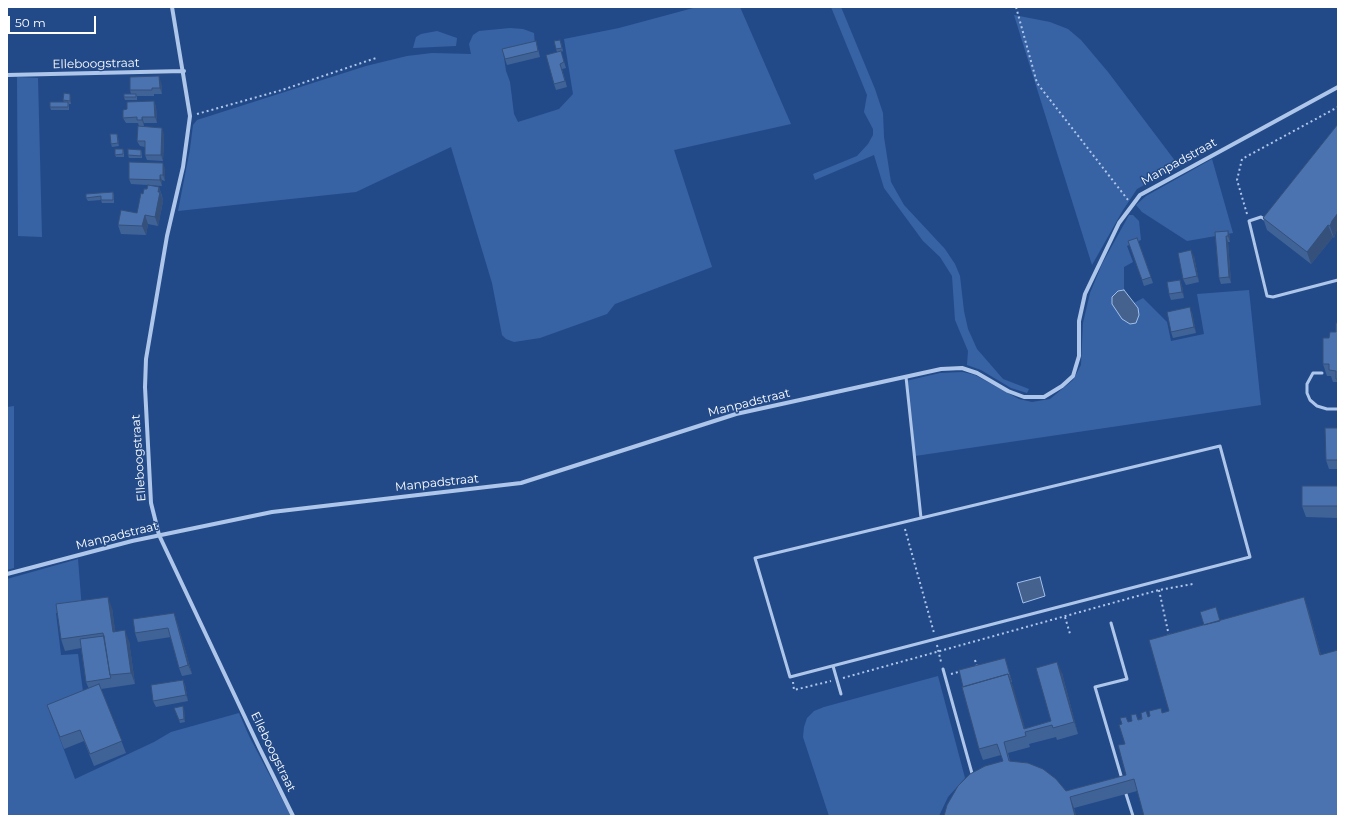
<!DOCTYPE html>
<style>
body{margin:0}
#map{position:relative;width:1345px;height:823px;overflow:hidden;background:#234a88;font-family:Montserrat,sans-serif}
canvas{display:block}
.frame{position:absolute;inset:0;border:8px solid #fff;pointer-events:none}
.scale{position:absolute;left:8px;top:16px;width:88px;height:18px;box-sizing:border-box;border:2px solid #fff;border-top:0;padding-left:5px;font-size:12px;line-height:14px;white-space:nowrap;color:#fff;-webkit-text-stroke:3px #234a88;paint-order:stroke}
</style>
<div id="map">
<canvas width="1345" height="823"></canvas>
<div class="frame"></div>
<div class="scale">50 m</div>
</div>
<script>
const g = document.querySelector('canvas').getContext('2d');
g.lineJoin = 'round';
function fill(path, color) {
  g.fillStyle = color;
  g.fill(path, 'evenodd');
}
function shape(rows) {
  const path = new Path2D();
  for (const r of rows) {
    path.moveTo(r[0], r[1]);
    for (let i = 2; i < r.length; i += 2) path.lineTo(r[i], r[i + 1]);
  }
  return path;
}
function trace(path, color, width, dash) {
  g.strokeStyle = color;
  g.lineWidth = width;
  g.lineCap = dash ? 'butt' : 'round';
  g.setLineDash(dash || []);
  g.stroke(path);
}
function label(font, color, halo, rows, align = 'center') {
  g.font = font + ' Montserrat,sans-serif';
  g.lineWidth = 3;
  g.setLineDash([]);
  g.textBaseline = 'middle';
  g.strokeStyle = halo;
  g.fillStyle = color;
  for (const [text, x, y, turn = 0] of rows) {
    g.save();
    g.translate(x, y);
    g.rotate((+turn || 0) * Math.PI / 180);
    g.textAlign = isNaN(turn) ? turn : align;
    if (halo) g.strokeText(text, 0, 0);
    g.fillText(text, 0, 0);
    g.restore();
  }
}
fill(shape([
 [697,7,740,7,791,124,674,150,712,267,615,304,607,314,540,338,514,342,506,339,502,335,492,283,451,147,356,192,178,211,190,149,193,125,197,120,366,66,407,56,432,53,471,54,469,44,473,35,479,31,510,28,523,29,534,33,535,45,503,51,506,71,510,82,514,114,518,122,559,109,573,94,564,39,619,28],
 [831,7,841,7,875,89,883,113,884,137,891,182,904,205,945,249,955,264,960,276,964,311,968,329,977,349,1003,379,1029,389,1027,393,1011,388,981,370,967,365,968,351,955,320,952,276,940,257,923,241,884,188,874,155,815,180,813,174,857,156,868,144,873,135,873,129,864,112,867,95],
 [1014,15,1050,22,1068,29,1081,40,1108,72,1179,166,1137,189,1123,210,1092,265],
 [437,31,457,38,456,46,413,48,416,37,421,34],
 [17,77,38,78,42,237,18,236],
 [1212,159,1233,233,1187,241,1142,212,1136,205,1146,196],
 [1129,215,1133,215,1139,221,1141,240,1127,246,1133,262,1124,267,1124,290,1118,291,1138,308,1134,303,1143,298,1167,322,1171,341,1204,334,1197,294,1249,290,1261,405,915,456,906,381,940,373,963,372,975,375,1019,399,1032,402,1050,399,1073,380,1081,365,1083,323,1090,293,1102,264],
 [14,406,14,568,7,570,7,407],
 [78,559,82,610,56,613,61,655,78,654,84,699,50,713,75,779,154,742,171,732,239,713,249,736,291,816,7,816,7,579],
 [938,676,965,778,948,797,939,816,829,816,803,737,804,727,807,718,814,711,824,707]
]), '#3763a5');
const water = shape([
 [1124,290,1138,308,1139,315,1136,323,1130,324,1122,319,1112,304,1112,297,1118,291,1124,290],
 [1040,577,1045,596,1023,603,1017,583,1040,577]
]);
fill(water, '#45618e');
trace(water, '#a2c0eb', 1);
trace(shape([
 [1016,7,1037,83,1128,200],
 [197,114,282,90,376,58],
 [1247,214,1237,180,1242,159,1338,107],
 [905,529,934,633],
 [1159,590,1169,636],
 [1065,617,1070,634],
 [937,645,941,662],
 [975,660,977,667],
 [951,674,962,671],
 [843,678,1159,590,1193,584],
 [793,682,794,690,831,681]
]), '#aec6ea', 2, [2, 3]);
trace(shape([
 [1266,220,1261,217,1249,221,1267,296,1273,297,1338,280],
 [1322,373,1313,373,1307,384,1307,393,1310,400,1317,406,1327,409,1338,409],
 [906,377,921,518],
 [1220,446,1250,557,790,677,755,558,1220,446],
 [1111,623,1127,679,1095,687,1122,779],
 [833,666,841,694],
 [943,669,973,777],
 [1126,794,1133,816]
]), '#aec6ea', 3);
trace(shape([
 [172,7,190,116,183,167,167,236,146,359,145,387,151,503,159,535,259,747,293,816],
 [7,75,184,71],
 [7,574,132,541,272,512,521,483,736,414,941,369,962,368,977,373,1008,391,1024,397,1044,397,1062,386,1073,376,1079,356,1079,321,1085,294,1119,223,1140,195,1338,87]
]), '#aec6ea', 4);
fill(shape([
 [536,41,540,57,507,65,505,59],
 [561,43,563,51,561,52,566,68,562,69,567,87,556,90,554,84,557,52,556,49],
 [161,82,162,94,154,94,154,96,137,96,137,100,125,100,124,97,131,94,130,90],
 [71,97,71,104,69,104,69,110,51,110,50,107,64,102,63,100],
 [154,101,156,107,157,123,144,123,144,126,139,126,138,123,126,123,123,118],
 [1338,124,1336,232,1334,238,1333,237,1311,264,1267,230,1263,218],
 [117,134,118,137,119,146,112,147,111,144],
 [164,134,163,161,147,160,145,155,145,147,140,146,137,141],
 [123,149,124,152,124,157,116,157,115,155],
 [141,150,142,153,142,158,129,158,128,155],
 [165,169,165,181,162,180,162,186,148,185,159,187,162,196,163,201,158,226,148,224,146,235,121,234,118,225,137,213,143,194,147,189,148,185,131,184,129,179],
 [113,192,114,195,114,203,102,203,101,200,88,201,86,198],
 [1228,231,1230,237,1230,242,1228,242,1231,283,1221,284,1219,278,1215,232],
 [1137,238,1153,283,1144,286,1128,241],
 [1194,256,1199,282,1186,285,1183,279],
 [1180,280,1182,286,1184,298,1171,300,1169,294],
 [1192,313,1196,333,1173,338,1171,332],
 [1338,323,1338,385,1337,382,1333,382,1331,376,1327,376,1323,364,1329,338,1336,332],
 [1338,428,1338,469,1329,469,1326,460],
 [1338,486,1338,518,1306,517,1302,506],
 [112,608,115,631,129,641,135,684,101,689,126,753,94,766,84,741,64,749,47,705,89,689,86,682,81,648,65,651,61,639],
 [1308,609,1321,655,1137,791,1074,808,1076,816,944,816,1003,761,1001,755,983,760,979,749,963,687,1006,661,1012,682,1011,682,1025,729,1051,721,1062,673,1078,734,1057,740,1056,737,1029,744,1030,747,1008,753,1010,761,1066,791,1126,775,1125,744,1128,722,1169,711,1220,620],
 [177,622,192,674,182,676,179,668,171,637,138,642,135,633],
 [183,680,185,685,188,701,156,707,153,701],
 [174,708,184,709,185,722,180,723]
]), '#406397');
fill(shape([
 [159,76,161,82,162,94,160,88],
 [70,94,71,97,71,104,70,101],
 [154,101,156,107,157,123,155,117],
 [142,117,144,123,144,126,142,120],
 [162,128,164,134,163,161,161,155],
 [117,134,118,137,119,146,118,143],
 [163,163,165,169,165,181,163,175],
 [160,175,162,180,162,186,160,180],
 [159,187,163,201,158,226,155,217],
 [1338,213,1338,230,1336,232,1334,238,1330,226,1332,221],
 [145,215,148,224,146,235,142,226],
 [1328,225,1333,237,1311,264,1307,252],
 [1228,231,1230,237,1230,242,1228,236],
 [1226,236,1228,242,1231,283,1229,277],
 [1191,250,1194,256,1199,282,1197,276],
 [1180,280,1182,286,1184,298,1182,292],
 [1190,307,1192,313,1196,333,1194,327],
 [108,597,112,608,117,643,113,632],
 [1304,597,1308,609,1324,666,1320,655],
 [174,613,177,622,192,674,188,665],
 [125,630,129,641,135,684,131,673],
 [1057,662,1062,673,1078,734,1074,722],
 [1008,674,1013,686,1026,732,1025,732],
 [183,680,185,685,188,701,186,695],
 [183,706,184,709,185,722,184,719],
 [1070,797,1074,808,1076,816,1075,816]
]), '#34507b');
const building = shape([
 [560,40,562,48,556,49,554,41,560,40],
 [536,41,538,51,505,59,502,49,536,41],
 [561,51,564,62,560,64,565,81,554,84,546,55,561,51],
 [159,76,160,88,152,88,152,90,130,90,130,77,159,76],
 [64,93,70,94,70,101,63,100,64,93],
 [124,94,136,94,136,97,124,97,124,94],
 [154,101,155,117,142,117,142,120,137,120,137,117,123,118,123,110,127,109,127,102,154,101],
 [50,102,68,102,68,107,50,107,50,102],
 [1338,124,1338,213,1332,221,1330,226,1328,225,1307,252,1263,218,1338,124],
 [138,126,162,128,161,155,145,155,145,141,137,141,138,126],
 [110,134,117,134,118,143,111,144,110,134],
 [115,149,123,149,123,154,115,155,115,149],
 [128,149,141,150,141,156,128,155,128,149],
 [129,162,163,163,163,175,160,175,160,180,129,179,129,162],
 [148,185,159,187,158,192,160,192,155,217,145,215,142,226,118,225,121,210,137,213,141,193,143,194,144,189,147,189,148,185],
 [113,192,113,200,101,200,101,196,86,198,86,194,113,192],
 [1228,231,1228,236,1226,236,1229,277,1219,278,1215,232,1228,231],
 [1137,238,1151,277,1142,280,1128,241,1137,238],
 [1191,250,1197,276,1183,279,1178,253,1191,250],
 [1180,280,1182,292,1169,294,1167,282,1180,280],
 [1190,307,1194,327,1171,332,1167,312,1190,307],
 [1336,323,1338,323,1338,379,1336,379,1336,371,1329,370,1329,364,1323,364,1323,338,1329,338,1330,332,1336,332,1336,323],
 [1325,428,1338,428,1338,460,1326,460,1325,428],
 [1302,486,1338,486,1338,506,1302,506,1302,486],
 [108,597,113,632,125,630,131,673,110,675,103,633,61,639,56,604,108,597],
 [1304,597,1320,655,1338,650,1338,816,1144,816,1134,779,1070,797,1075,816,944,816,947,805,958,786,970,774,985,766,1003,761,997,744,979,749,962,687,1008,674,1024,729,1051,721,1036,668,1057,662,1074,722,1053,728,1052,725,1025,732,1026,736,1004,742,1009,761,1028,763,1043,769,1056,779,1066,791,1126,775,1118,745,1125,744,1119,725,1122,724,1120,718,1126,717,1128,722,1132,721,1131,715,1136,714,1138,720,1142,719,1141,713,1146,711,1148,717,1150,716,1149,711,1161,708,1162,713,1169,711,1149,640,1304,597],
 [1216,607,1220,621,1204,625,1200,612,1216,607],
 [174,613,188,665,179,668,168,628,135,633,133,619,174,613],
 [104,636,110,675,111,678,86,682,80,639,104,636],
 [1005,658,1011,679,1010,680,1008,674,963,687,959,670,1005,658],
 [183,680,186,695,153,701,151,685,183,680],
 [99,684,122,741,90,754,80,730,60,737,47,705,99,684],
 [183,706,184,719,179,720,174,708,183,706]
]);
fill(building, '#4b73b0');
trace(building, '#34507b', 1);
label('12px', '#fff', '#234a88', [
 ["Elleboogstraat",96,64,-1],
 ["Manpadstraat",1179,162,-29],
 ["Manpadstraat",749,403,-14],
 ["Elleboogstraat",139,458,-94],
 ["Manpadstraat",437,483,-6],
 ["Manpadstraat",117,536,-14],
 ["Elleboogstraat",273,752,64]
]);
</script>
